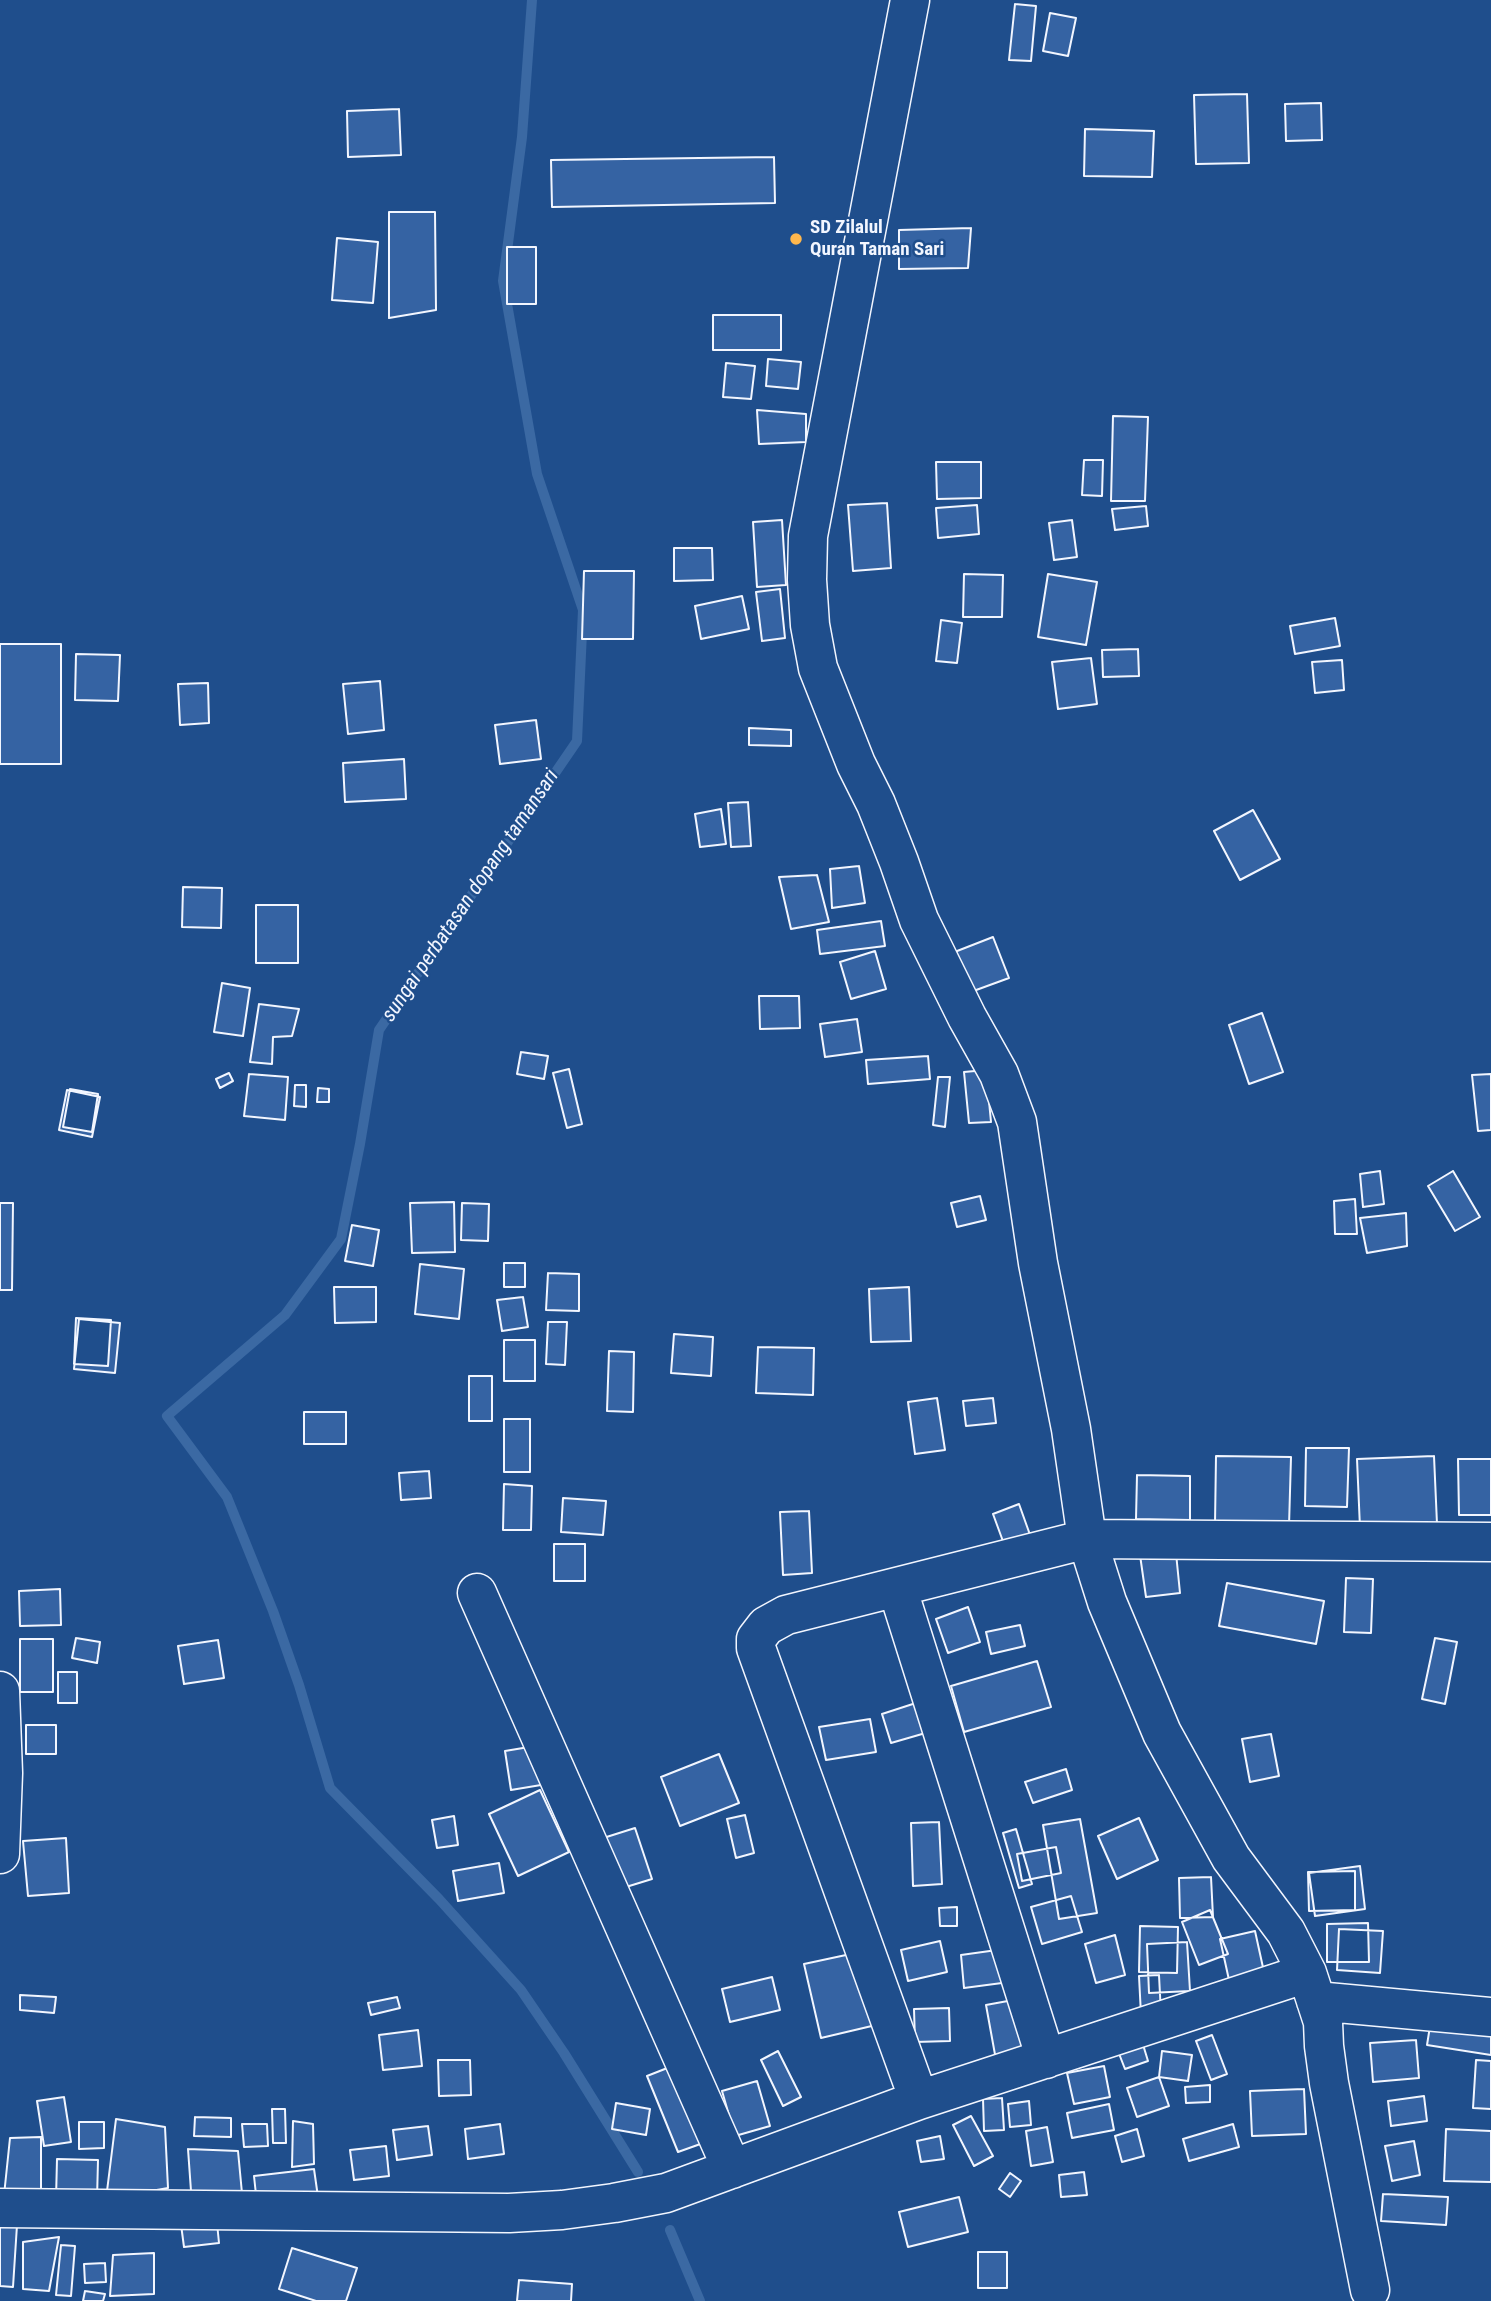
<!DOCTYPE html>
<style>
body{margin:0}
canvas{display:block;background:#1f4e8c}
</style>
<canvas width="1491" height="2301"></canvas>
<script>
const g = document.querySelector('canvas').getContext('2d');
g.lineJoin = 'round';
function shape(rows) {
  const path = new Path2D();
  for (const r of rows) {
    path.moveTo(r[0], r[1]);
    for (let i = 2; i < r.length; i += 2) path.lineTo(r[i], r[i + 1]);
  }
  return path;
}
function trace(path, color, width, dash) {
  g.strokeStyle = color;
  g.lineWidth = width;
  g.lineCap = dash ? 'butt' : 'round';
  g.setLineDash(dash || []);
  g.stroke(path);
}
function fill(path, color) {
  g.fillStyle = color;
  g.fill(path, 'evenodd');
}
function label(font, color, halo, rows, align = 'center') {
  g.font = font + ' "Roboto Condensed",sans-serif';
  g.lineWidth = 5;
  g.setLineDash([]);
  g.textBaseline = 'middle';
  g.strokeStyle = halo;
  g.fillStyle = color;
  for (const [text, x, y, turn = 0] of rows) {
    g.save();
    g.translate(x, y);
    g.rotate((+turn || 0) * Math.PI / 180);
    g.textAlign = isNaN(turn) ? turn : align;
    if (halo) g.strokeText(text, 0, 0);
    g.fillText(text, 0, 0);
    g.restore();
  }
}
trace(shape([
 [532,0,522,137,503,281,537,474,583,610,577,741,379,1030,360,1144,341,1239,285,1315,167,1416,227,1497,273,1611,299,1685,330,1788,439,1899,521,1990,564,2053,638,2172],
 [670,2230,700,2301]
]), '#3b69a3', 10);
const building = shape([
 [1015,4,1036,6,1031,61,1009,60,1015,4],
 [1050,13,1076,18,1068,56,1043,51,1050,13],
 [1247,94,1249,163,1196,164,1194,95,1247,94],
 [1321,103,1322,140,1286,141,1285,104,1321,103],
 [399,109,401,155,348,157,347,111,399,109],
 [1085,129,1154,131,1152,177,1084,176,1085,129],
 [774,157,775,203,552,207,551,160,774,157],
 [389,212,435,212,436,310,389,318,389,212],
 [971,228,968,268,899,269,899,230,971,228],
 [337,238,378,242,373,303,332,300,337,238],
 [507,247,536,247,536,304,507,304,507,247],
 [713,315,781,315,781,350,713,350,713,315],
 [768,359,801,362,798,389,766,386,768,359],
 [726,363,755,366,751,399,723,397,726,363],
 [757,410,806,414,806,442,759,444,757,410],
 [1113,416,1148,417,1145,501,1111,501,1113,416],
 [1084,460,1103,460,1102,496,1082,495,1084,460],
 [936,462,981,462,981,498,937,499,936,462],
 [887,503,891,568,853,571,848,505,887,503],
 [977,505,979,534,938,538,936,508,977,505],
 [1146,506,1148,526,1115,530,1112,509,1146,506],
 [782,520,786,585,757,587,753,522,782,520],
 [1072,520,1077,557,1054,560,1049,523,1072,520],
 [674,548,712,548,713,580,674,581,674,548],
 [584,571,634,571,633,639,582,639,584,571],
 [964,574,1003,575,1002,617,963,617,964,574],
 [1048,574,1097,582,1086,645,1038,637,1048,574],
 [780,589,785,638,762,641,756,592,780,589],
 [742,596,749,629,701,639,695,606,742,596],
 [1335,618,1340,646,1295,654,1290,626,1335,618],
 [941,620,962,623,957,663,936,661,941,620],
 [0,644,61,644,61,764,0,764,0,644],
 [1138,649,1139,676,1103,677,1102,650,1138,649],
 [76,654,120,655,118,701,75,700,76,654],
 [1091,658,1097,704,1058,709,1052,662,1091,658],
 [1342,660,1344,690,1315,693,1312,662,1342,660],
 [380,681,384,730,348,734,343,684,380,681],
 [208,683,209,723,180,725,178,684,208,683],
 [536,720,541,759,500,764,495,725,536,720],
 [749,728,791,730,791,746,749,745,749,728],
 [404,759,406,799,345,802,343,763,404,759],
 [748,802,751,846,731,847,728,803,748,802],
 [721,809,726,844,700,847,695,814,721,809],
 [1253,810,1280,859,1240,880,1214,831,1253,810],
 [859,866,865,903,832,908,830,869,859,866],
 [817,875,829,922,791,929,779,877,817,875],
 [183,887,222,888,221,928,182,927,183,887],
 [256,905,298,905,298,963,256,963,256,905],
 [881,921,885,946,820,954,817,930,881,921],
 [993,937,1009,978,968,993,952,953,993,937],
 [875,951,886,989,851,999,840,962,875,951],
 [222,983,250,988,243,1036,214,1032,222,983],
 [759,996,799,996,800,1028,760,1029,759,996],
 [259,1004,299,1009,292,1036,273,1037,272,1064,250,1062,259,1004],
 [1262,1013,1283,1072,1249,1084,1229,1025,1262,1013],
 [857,1019,862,1052,825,1057,820,1024,857,1019],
 [521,1052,548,1056,544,1079,517,1074,521,1052],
 [928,1056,930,1079,868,1084,866,1060,928,1056],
 [569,1069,582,1124,567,1128,553,1073,569,1069],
 [986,1070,991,1122,969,1123,964,1072,986,1070],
 [229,1073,233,1081,220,1088,216,1079,229,1073],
 [249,1074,288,1077,285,1120,244,1116,249,1074],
 [1491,1074,1491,1130,1478,1131,1472,1075,1491,1074],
 [938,1077,950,1077,945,1127,933,1125,938,1077],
 [295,1085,306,1085,306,1107,294,1106,295,1085],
 [318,1088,329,1089,329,1102,317,1102,318,1088],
 [70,1089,98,1094,92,1132,63,1127,70,1089],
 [67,1090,100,1097,92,1137,59,1130,67,1090],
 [1380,1171,1384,1204,1363,1207,1360,1174,1380,1171],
 [1453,1171,1480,1217,1455,1231,1428,1186,1453,1171],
 [980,1196,986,1220,957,1227,951,1203,980,1196],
 [1355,1199,1357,1234,1335,1234,1334,1201,1355,1199],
 [454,1202,455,1252,412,1253,410,1203,454,1202],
 [0,1203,13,1203,12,1290,0,1290,0,1203],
 [462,1203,489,1204,488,1241,461,1240,462,1203],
 [1406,1213,1407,1246,1367,1253,1360,1218,1406,1213],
 [352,1225,379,1230,373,1266,345,1261,352,1225],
 [504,1263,525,1263,525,1287,504,1287,504,1263],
 [420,1264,464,1269,459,1319,415,1314,420,1264],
 [548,1273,579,1274,579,1311,546,1310,548,1273],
 [334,1287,376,1287,376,1322,335,1323,334,1287],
 [909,1287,911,1341,871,1342,869,1289,909,1287],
 [523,1297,528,1327,502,1331,497,1300,523,1297],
 [76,1318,111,1320,108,1366,74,1364,76,1318],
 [79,1319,120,1323,115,1373,74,1369,79,1319],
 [548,1322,567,1322,565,1365,546,1364,548,1322],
 [674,1334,713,1337,711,1376,671,1373,674,1334],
 [504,1340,535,1340,535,1381,504,1381,504,1340],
 [758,1347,814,1348,813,1395,756,1393,758,1347],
 [609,1351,634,1352,633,1412,607,1411,609,1351],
 [469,1376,492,1376,492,1421,469,1421,469,1376],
 [937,1398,945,1450,915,1454,908,1402,937,1398],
 [993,1398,996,1423,966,1426,963,1401,993,1398],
 [304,1412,346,1412,346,1444,304,1444,304,1412],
 [504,1419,530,1419,530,1472,504,1472,504,1419],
 [1306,1448,1349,1448,1347,1507,1305,1506,1306,1448],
 [1216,1456,1291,1457,1289,1526,1215,1524,1216,1456],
 [1434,1456,1437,1524,1360,1528,1357,1459,1434,1456],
 [1458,1459,1491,1459,1491,1515,1459,1515,1458,1459],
 [429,1471,431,1498,401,1500,399,1473,429,1471],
 [1137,1475,1190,1476,1190,1520,1136,1519,1137,1475],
 [504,1484,532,1486,531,1530,503,1530,504,1484],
 [563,1498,606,1501,603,1535,561,1532,563,1498],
 [1019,1504,1034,1546,1008,1555,993,1514,1019,1504],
 [809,1511,812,1573,783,1575,780,1512,809,1511],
 [1175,1543,1180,1593,1146,1597,1139,1548,1175,1543],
 [554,1544,585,1544,585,1581,554,1581,554,1544],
 [1346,1578,1373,1579,1371,1633,1344,1632,1346,1578],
 [1227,1583,1324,1601,1316,1644,1219,1626,1227,1583],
 [60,1589,61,1625,20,1626,19,1591,60,1589],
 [968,1607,980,1642,948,1653,936,1619,968,1607],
 [1020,1625,1025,1646,991,1654,986,1632,1020,1625],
 [76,1638,100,1642,97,1663,72,1658,76,1638],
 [1435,1638,1457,1642,1445,1704,1422,1699,1435,1638],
 [20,1639,53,1639,53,1692,20,1692,20,1639],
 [218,1640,224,1678,184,1684,178,1646,218,1640],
 [1037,1661,1051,1707,964,1732,951,1686,1037,1661],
 [58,1672,77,1672,77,1703,58,1703,58,1672],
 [919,1702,929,1732,891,1743,882,1714,919,1702],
 [870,1719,876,1752,826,1760,819,1727,870,1719],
 [26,1725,56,1725,56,1754,26,1754,26,1725],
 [1271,1734,1279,1776,1250,1782,1242,1739,1271,1734],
 [535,1746,541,1785,511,1790,505,1751,535,1746],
 [719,1754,739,1803,680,1826,661,1777,719,1754],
 [1066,1769,1072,1790,1033,1803,1025,1782,1066,1769],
 [540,1790,569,1852,518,1876,489,1814,540,1790],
 [745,1815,754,1853,736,1858,727,1819,745,1815],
 [454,1816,458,1845,437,1848,432,1820,454,1816],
 [1139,1818,1158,1860,1117,1879,1098,1836,1139,1818],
 [1080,1819,1097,1913,1059,1919,1043,1825,1080,1819],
 [939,1822,942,1884,913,1886,911,1823,939,1822],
 [635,1828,652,1879,613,1891,597,1840,635,1828],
 [1016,1829,1032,1884,1019,1888,1003,1833,1016,1829],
 [66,1838,69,1893,28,1896,23,1841,66,1838],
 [1056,1847,1061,1873,1022,1881,1017,1854,1056,1847],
 [499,1863,504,1893,458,1901,453,1871,499,1863],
 [1360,1866,1365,1909,1315,1916,1309,1873,1360,1866],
 [1355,1871,1355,1910,1309,1911,1308,1872,1355,1871],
 [1211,1877,1213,1917,1180,1918,1179,1878,1211,1877],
 [1071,1896,1082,1932,1042,1944,1031,1907,1071,1896],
 [957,1907,957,1926,940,1926,939,1908,957,1907],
 [1210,1910,1228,1954,1199,1965,1182,1922,1210,1910],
 [1368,1923,1369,1962,1327,1962,1327,1924,1368,1923],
 [1140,1926,1178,1927,1177,1973,1139,1972,1140,1926],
 [1339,1929,1383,1931,1380,1973,1337,1970,1339,1929],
 [1255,1931,1264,1972,1229,1980,1220,1939,1255,1931],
 [1115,1935,1125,1975,1096,1983,1085,1944,1115,1935],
 [940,1941,947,1972,908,1981,901,1950,940,1941],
 [1187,1942,1190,1991,1149,1993,1147,1944,1187,1942],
 [997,1950,1002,1983,964,1988,961,1955,997,1950],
 [860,1952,876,2025,821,2038,804,1964,860,1952],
 [1159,1975,1161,2014,1141,2015,1139,1976,1159,1975],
 [772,1977,780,2010,730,2022,722,1989,772,1977],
 [20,1995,56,1997,54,2013,20,2010,20,1995],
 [397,1997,400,2008,371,2015,368,2003,397,1997],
 [1024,1998,1033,2053,996,2060,986,2005,1024,1998],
 [949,2008,950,2041,915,2042,914,2009,949,2008],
 [1431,2020,1491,2030,1491,2055,1427,2045,1431,2020],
 [418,2030,422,2066,383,2070,379,2035,418,2030],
 [1212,2035,1227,2074,1211,2080,1196,2041,1212,2035],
 [1141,2038,1148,2061,1125,2069,1116,2046,1141,2038],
 [1416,2040,1419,2078,1373,2082,1370,2043,1416,2040],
 [778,2051,801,2097,783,2106,761,2060,778,2051],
 [1162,2051,1192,2055,1188,2081,1159,2077,1162,2051],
 [438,2060,470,2060,471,2095,439,2096,438,2060],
 [1476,2060,1491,2061,1491,2109,1473,2108,1476,2060],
 [675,2065,706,2142,678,2152,647,2076,675,2065],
 [1104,2066,1110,2097,1074,2104,1067,2073,1104,2066],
 [1159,2077,1169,2106,1137,2117,1127,2088,1159,2077],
 [757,2081,770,2126,735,2136,722,2091,757,2081],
 [1210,2085,1210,2102,1186,2103,1185,2087,1210,2085],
 [1304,2089,1306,2134,1252,2136,1250,2091,1304,2089],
 [1424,2096,1427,2121,1391,2126,1388,2101,1424,2096],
 [64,2097,71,2142,44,2146,37,2101,64,2097],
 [1002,2098,1004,2130,984,2131,983,2099,1002,2098],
 [1029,2101,1031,2125,1010,2127,1008,2104,1029,2101],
 [616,2103,650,2109,646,2135,612,2129,616,2103],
 [1109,2104,1114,2130,1072,2138,1067,2113,1109,2104],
 [272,2109,285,2109,286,2143,273,2143,272,2109],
 [971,2116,993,2156,974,2166,953,2125,971,2116],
 [195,2117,231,2118,231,2137,194,2136,195,2117],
 [116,2119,165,2127,168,2188,106,2199,116,2119],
 [293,2121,313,2124,314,2164,292,2167,293,2121],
 [79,2122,104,2122,104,2148,79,2149,79,2122],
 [242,2124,267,2124,268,2146,244,2147,242,2124],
 [500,2124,504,2154,468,2159,465,2129,500,2124],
 [1233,2124,1239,2147,1189,2161,1183,2139,1233,2124],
 [428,2126,432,2155,397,2160,393,2130,428,2126],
 [1047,2127,1053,2162,1031,2166,1026,2131,1047,2127],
 [1137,2129,1144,2156,1122,2162,1115,2136,1137,2129],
 [1446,2129,1491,2131,1491,2182,1444,2181,1446,2129],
 [940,2136,944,2159,921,2162,917,2141,940,2136],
 [41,2137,41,2205,3,2205,10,2138,41,2137],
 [1414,2141,1420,2175,1392,2181,1385,2146,1414,2141],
 [386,2146,389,2176,354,2180,350,2150,386,2146],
 [188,2149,238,2151,243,2204,192,2205,188,2149],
 [57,2159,98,2160,97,2200,56,2199,57,2159],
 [314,2169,318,2197,257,2204,254,2176,314,2169],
 [1084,2172,1087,2195,1061,2197,1059,2175,1084,2172],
 [1010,2173,1021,2181,1010,2197,999,2189,1010,2173],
 [1383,2194,1448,2197,1446,2225,1381,2221,1383,2194],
 [959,2197,968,2232,908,2247,899,2212,959,2197],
 [216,2213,219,2243,184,2247,180,2217,216,2213],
 [0,2224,17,2225,13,2287,0,2286,0,2224],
 [59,2237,49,2291,23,2289,23,2242,59,2237],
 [61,2245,75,2246,71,2296,56,2295,61,2245],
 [292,2248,357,2268,346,2301,316,2301,279,2289,292,2248],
 [978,2252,1007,2252,1007,2288,978,2288,978,2252],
 [154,2253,154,2294,110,2296,113,2255,154,2253],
 [105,2263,106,2282,85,2283,84,2264,105,2263],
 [519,2280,572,2284,571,2301,517,2301,519,2280],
 [85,2291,105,2294,103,2301,83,2301,85,2291]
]);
fill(building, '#3563a3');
trace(building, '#f2f6ff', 2);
const minor = shape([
 [910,0,808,536,807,580,810,625,818,668,856,764,876,804,899,862,919,920,967,1017,999,1074,1017,1122,1038,1263,1071,1429,1087,1539,1107,1602,1162,1733,1231,1858,1286,1932,1307,1973,1323,2022,1324,2046,1329,2083,1370,2290],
 [897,1587,1046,2059],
 [477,1593,732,2169],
 [0,1691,3,1773,0,1854],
 [1316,2001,1491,2017],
 [919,2100,756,1648,756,1639,766,1626,786,1615,1087,1539,1491,1542],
 [0,2208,509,2213,562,2210,614,2203,666,2193,919,2100,1307,1973]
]);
trace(minor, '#f2f6ff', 41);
trace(minor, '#1f4e8c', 38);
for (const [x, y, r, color] of [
 [796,239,7,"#ffb74d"]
]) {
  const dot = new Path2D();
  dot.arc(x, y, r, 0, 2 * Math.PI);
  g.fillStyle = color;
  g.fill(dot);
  trace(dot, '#1f4e8c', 2.5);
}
label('bold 19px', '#f2f6ff', '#1f4e8c', [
 ["SD Zilalul",810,228],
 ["Quran Taman Sari",810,250]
], 'left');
label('italic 21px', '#f2f6ff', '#1f4e8c', [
 ["sungai perbatasan dopang tamansari",471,896,-56]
]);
</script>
